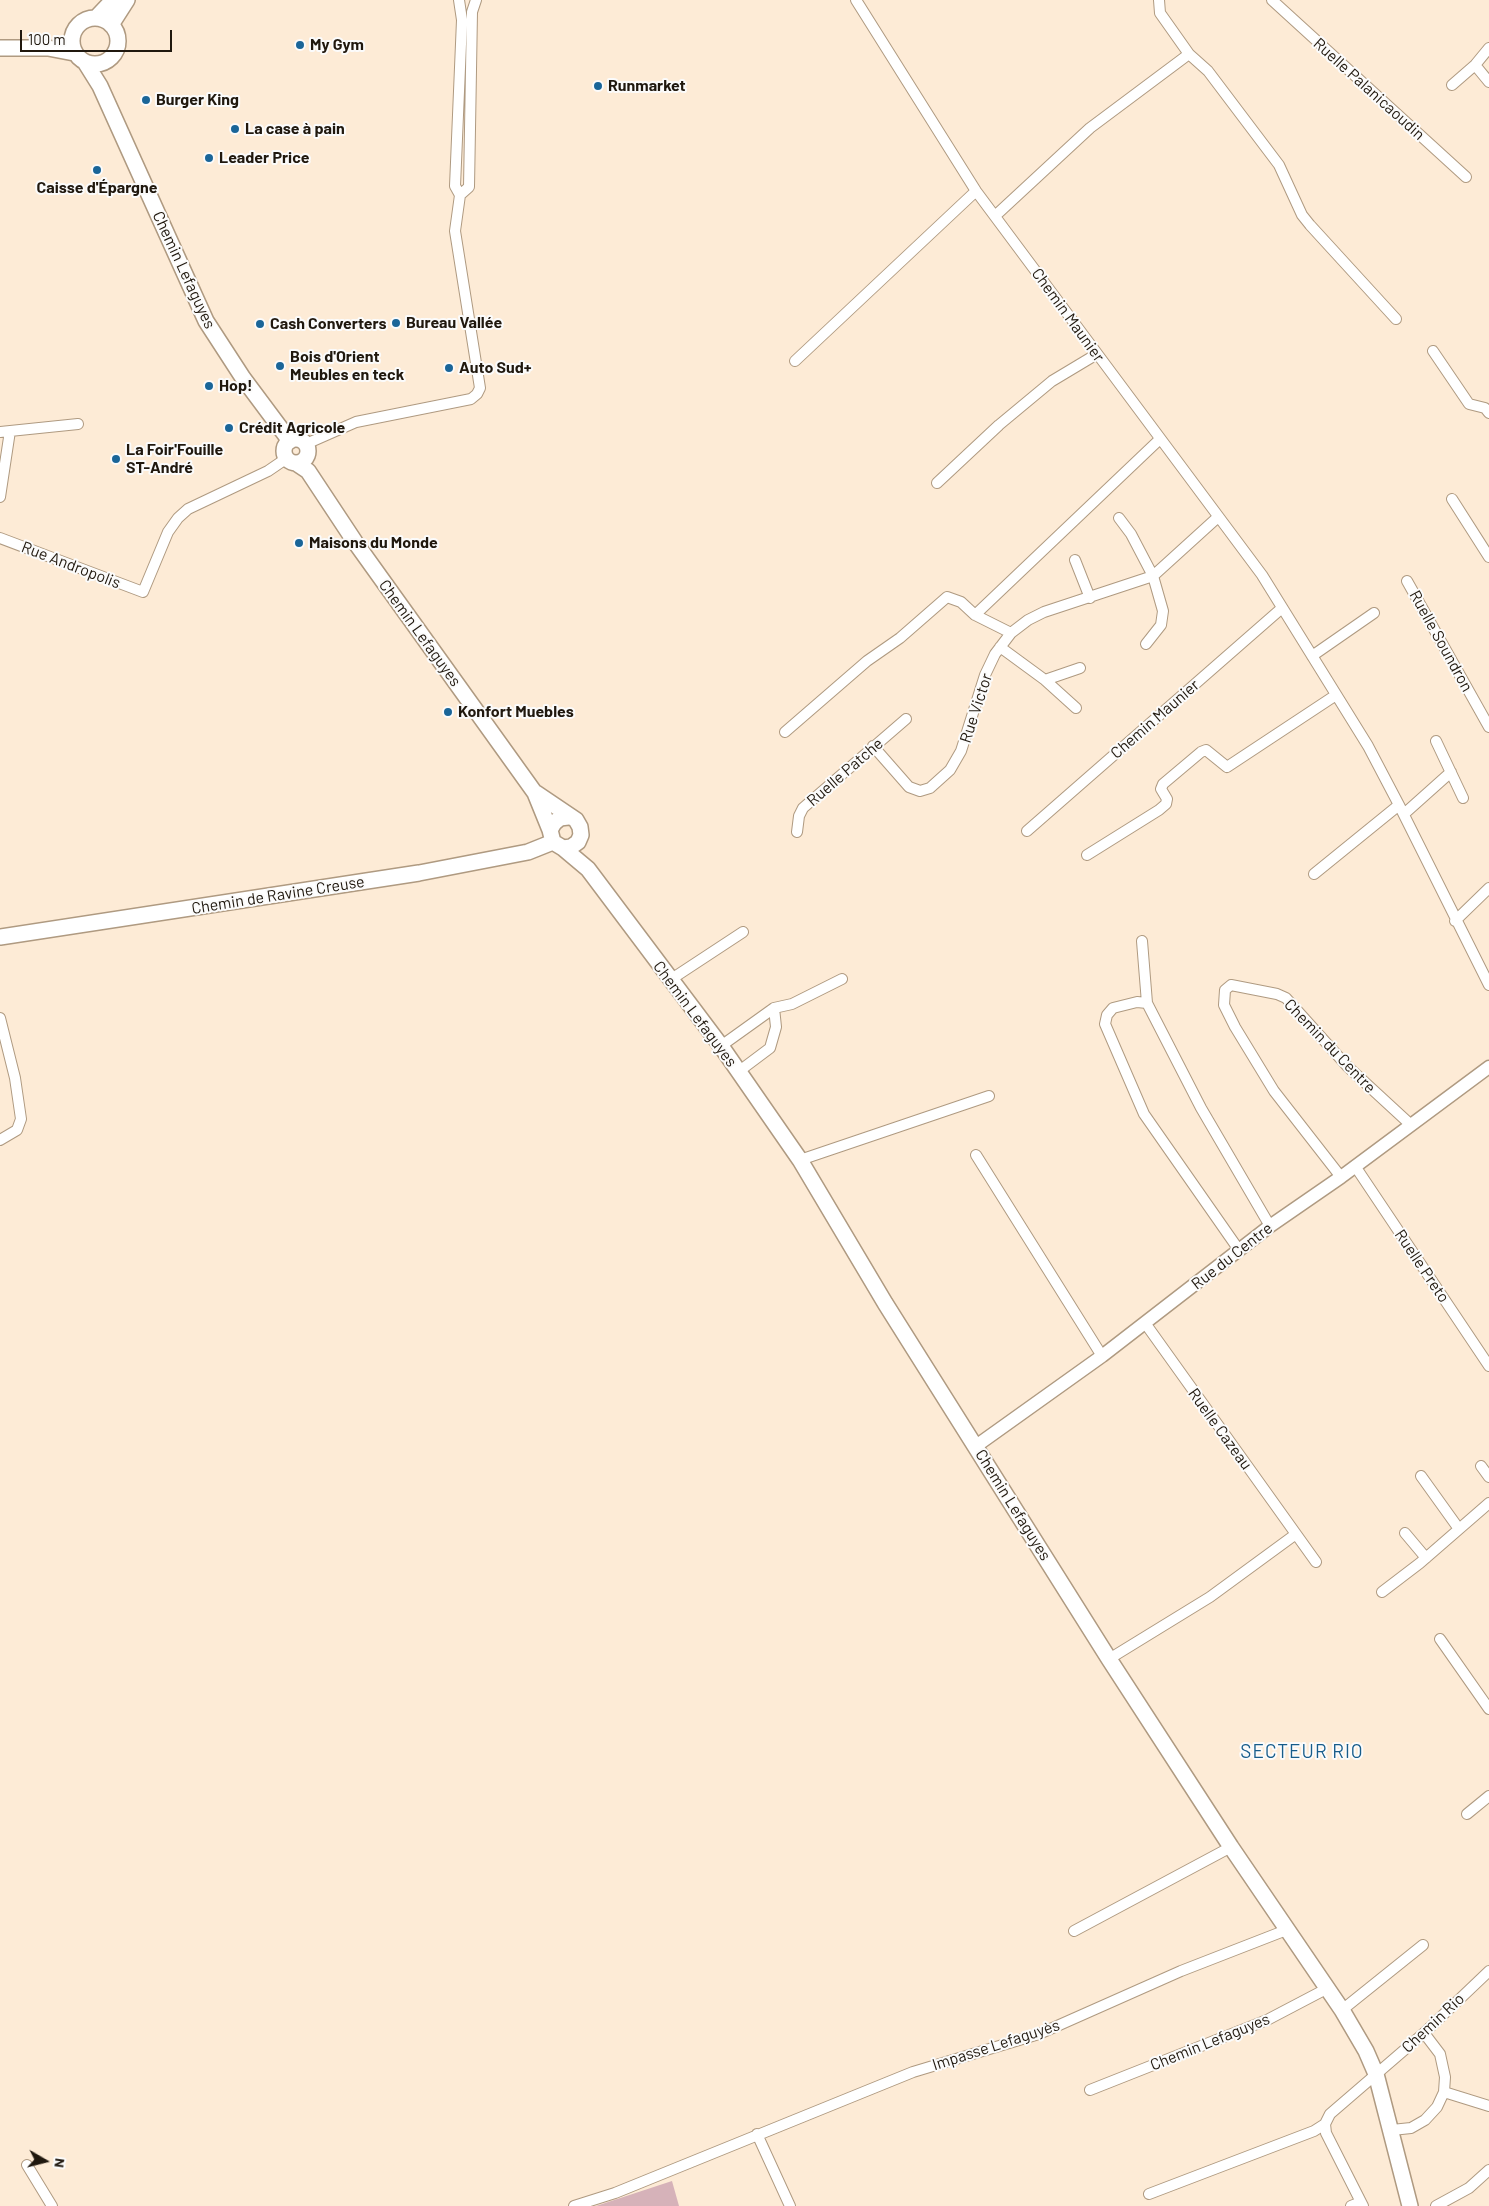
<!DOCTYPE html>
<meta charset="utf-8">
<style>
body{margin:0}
#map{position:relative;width:1489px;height:2206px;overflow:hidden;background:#fdebd6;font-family:Barlow,sans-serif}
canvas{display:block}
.north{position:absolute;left:20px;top:2136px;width:50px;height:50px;-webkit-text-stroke:4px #fbfbfb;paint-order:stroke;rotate:98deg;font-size:14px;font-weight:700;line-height:20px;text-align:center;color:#20180e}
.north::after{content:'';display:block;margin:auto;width:18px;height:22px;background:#20180e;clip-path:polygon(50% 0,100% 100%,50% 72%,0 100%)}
.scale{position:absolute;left:20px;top:30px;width:152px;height:22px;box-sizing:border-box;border:2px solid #20180e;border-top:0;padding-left:6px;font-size:15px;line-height:18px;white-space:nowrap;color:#20180e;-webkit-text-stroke:4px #fbfbfb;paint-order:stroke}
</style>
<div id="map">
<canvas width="1489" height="2206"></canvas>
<div class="north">N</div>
<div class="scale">100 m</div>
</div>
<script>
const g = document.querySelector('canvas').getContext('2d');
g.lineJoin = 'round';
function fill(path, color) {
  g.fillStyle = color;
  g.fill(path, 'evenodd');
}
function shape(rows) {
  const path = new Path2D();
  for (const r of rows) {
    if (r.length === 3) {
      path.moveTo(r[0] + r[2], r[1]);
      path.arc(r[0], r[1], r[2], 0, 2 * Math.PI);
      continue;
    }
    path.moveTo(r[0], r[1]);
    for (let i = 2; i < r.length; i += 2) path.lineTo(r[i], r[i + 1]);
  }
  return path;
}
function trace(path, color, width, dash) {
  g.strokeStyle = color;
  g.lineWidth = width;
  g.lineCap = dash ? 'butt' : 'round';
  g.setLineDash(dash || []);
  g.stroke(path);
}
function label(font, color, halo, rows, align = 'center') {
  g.font = font + ' Barlow,sans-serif';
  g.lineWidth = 4;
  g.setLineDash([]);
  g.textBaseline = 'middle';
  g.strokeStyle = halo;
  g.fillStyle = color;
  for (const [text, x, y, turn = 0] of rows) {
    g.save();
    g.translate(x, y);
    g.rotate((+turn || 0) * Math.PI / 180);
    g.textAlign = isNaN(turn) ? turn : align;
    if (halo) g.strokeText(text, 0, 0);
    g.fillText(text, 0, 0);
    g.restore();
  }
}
fill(shape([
 [672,2181,679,2206,596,2206]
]), '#d6b2b9');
const minor = shape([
 [856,0,976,191,1262,575,1368,746,1399,805,1489,985],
 [1159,0,1160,13,1189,54,1208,71,1279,165,1302,215,1310,225,1396,319],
 [1272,0,1466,177],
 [1475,65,1489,82],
 [1452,85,1475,65,1489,48],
 [460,195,469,187,472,12,476,0],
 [995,216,1090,128,1189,54],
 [1433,351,1469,404,1485,408,1489,413],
 [795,361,976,191],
 [0,432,78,424],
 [306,444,356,422,471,399,477,394,480,388,455,231,460,195,455,186,462,20,459,0],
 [937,483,999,425,1052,381,1097,354],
 [0,497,10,431],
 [1452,499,1489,557],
 [1119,518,1131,534,1153,576,1163,611,1161,625,1146,644],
 [0,538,143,592,168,532,178,518,188,509,268,471,287,458],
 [1075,560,1090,598],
 [1407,581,1489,727],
 [975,615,1160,439],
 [1000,647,1045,680,1076,708],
 [1312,656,1374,613],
 [1045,680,1080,668],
 [785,732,867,661,900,638,947,597,961,602,975,615,1011,633],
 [1436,741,1463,798],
 [873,746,909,787,920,791,930,788,950,770,961,751,985,675,995,654,1011,633,1028,620,1044,612,1153,576,1218,517],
 [1404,814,1451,772],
 [1027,831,1282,608],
 [797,832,799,816,803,808,906,719],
 [1087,855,1159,810,1166,804,1167,799,1161,789,1163,784,1201,752,1206,750,1227,767,1336,695],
 [1314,874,1399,805],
 [1455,921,1489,888],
 [1142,941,1147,1003,1201,1108,1270,1226],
 [670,980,743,932],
 [1147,1003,1137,1002,1113,1008,1107,1015,1105,1024,1144,1114,1239,1250],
 [0,1018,15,1078,21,1119,17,1130,0,1140],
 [721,1046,774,1008,792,1004,842,979],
 [738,1072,770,1048,776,1027,774,1008],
 [976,1155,1102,1356],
 [800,1160,989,1096],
 [1355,1166,1489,1366],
 [1341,1177,1274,1091,1235,1027,1224,1005,1225,990,1231,985,1277,994,1286,998,1347,1066,1411,1125],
 [1145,1323,1316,1562],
 [1481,1466,1489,1477],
 [1421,1476,1459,1529],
 [1405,1533,1426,1558],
 [1382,1592,1420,1563,1489,1503],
 [1440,1639,1489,1709],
 [1109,1659,1210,1597,1296,1534],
 [1467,1814,1489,1796],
 [1074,1931,1231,1847],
 [1342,2010,1423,1945],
 [1090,2090,1267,2020,1328,1988],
 [1444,2092,1489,2106],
 [1392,2130,1411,2128,1425,2120,1437,2107,1444,2092,1445,2077,1440,2054,1424,2033],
 [757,2134,790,2206],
 [27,2165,52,2206],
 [1149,2194,1314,2131,1325,2124],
 [574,2206,615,2193,913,2072,1039,2034,1181,1971,1289,1929],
 [1351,2206,1361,2202],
 [1363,2206,1326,2133,1325,2124,1330,2114,1424,2033,1489,1971],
 [1436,2206,1469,2188,1489,2170]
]);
const tertiary = shape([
 [976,1446,1102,1356,1270,1226,1341,1177,1489,1067]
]);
const secondary = shape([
 [95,41,23],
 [96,18,113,0],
 [111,25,127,0],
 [0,48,48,48,74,53],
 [85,62,100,86,206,321,243,378,290,441],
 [296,451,12],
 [296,463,308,471,355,542,535,793,550,830],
 [536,793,576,820,580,827,581,835,578,842,571,847,563,848,553,842,550,830,554,823,560,818,568,817],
 [563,848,588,869,721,1046,800,1160,885,1303,1109,1659,1231,1847,1342,2010,1366,2051,1376,2074,1410,2206],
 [0,937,419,873,528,852,553,842]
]);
trace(minor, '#af9a81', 12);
trace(tertiary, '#af9a81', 15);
trace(secondary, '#af9a81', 18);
trace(minor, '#fff', 10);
trace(tertiary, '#fff', 12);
trace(secondary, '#fff', 15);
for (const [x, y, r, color] of [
 [300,45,5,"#1a6598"],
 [598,86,5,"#1a6598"],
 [146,100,5,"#1a6598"],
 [235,129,5,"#1a6598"],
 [209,158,5,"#1a6598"],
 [97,170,5,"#1a6598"],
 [396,323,5,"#1a6598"],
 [260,324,5,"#1a6598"],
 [280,366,5,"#1a6598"],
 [449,368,5,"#1a6598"],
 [209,386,5,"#1a6598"],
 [229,428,5,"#1a6598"],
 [116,459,5,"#1a6598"],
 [299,543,5,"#1a6598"],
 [448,712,5,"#1a6598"]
]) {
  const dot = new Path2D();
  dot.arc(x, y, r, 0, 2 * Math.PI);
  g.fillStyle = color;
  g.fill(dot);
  trace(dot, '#fbfbfb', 2);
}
label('bold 16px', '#20180e', '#fbfbfb', [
 ["My Gym",310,45],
 ["Runmarket",608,86],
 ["Burger King",156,100],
 ["La case à pain",245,129],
 ["Leader Price",219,158],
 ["Caisse d'Épargne",97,188,"center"],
 ["Bureau Vallée",406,323],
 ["Cash Converters",270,324],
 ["Bois d'Orient",290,357],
 ["Meubles en teck",290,375],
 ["Auto Sud+",459,368],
 ["Hop!",219,386],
 ["Crédit Agricole",239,428],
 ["La Foir'Fouille",126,450],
 ["ST-André",126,468],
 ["Maisons du Monde",309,543],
 ["Konfort Muebles",458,712]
], 'left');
label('16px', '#20180e', '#fbfbfb', [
 ["Ruelle Palanicaoudin",1369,89,42],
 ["Chemin Lefaguyes",184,270,65],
 ["Chemin Maunier",1068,315,54],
 ["Rue Andropolis",71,565,21],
 ["Chemin Lefaguyes",420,633,54],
 ["Ruelle Soundron",1441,641,61],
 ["Rue Victor",976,708,-72],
 ["Chemin Maunier",1155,719,-41],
 ["Ruelle Patche",845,772,-41],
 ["Chemin de Ravine Creuse",278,895,-9],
 ["Chemin Lefaguyes",695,1014,53],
 ["Chemin du Centre",1330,1046,46],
 ["Rue du Centre",1232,1256,-38],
 ["Ruelle Preto",1422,1266,56],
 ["Ruelle Cazeau",1220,1429,54],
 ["Chemin Lefaguyes",1013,1505,58],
 ["Chemin Rio",1433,2023,-43],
 ["Chemin Lefaguyes",1210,2042,-22],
 ["Impasse Lefaguyès",996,2045,-18]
]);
g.letterSpacing = '1px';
label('19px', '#175c8a', '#fbfbfb', [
 ["SECTEUR RIO",1302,1752]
]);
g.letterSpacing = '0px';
</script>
